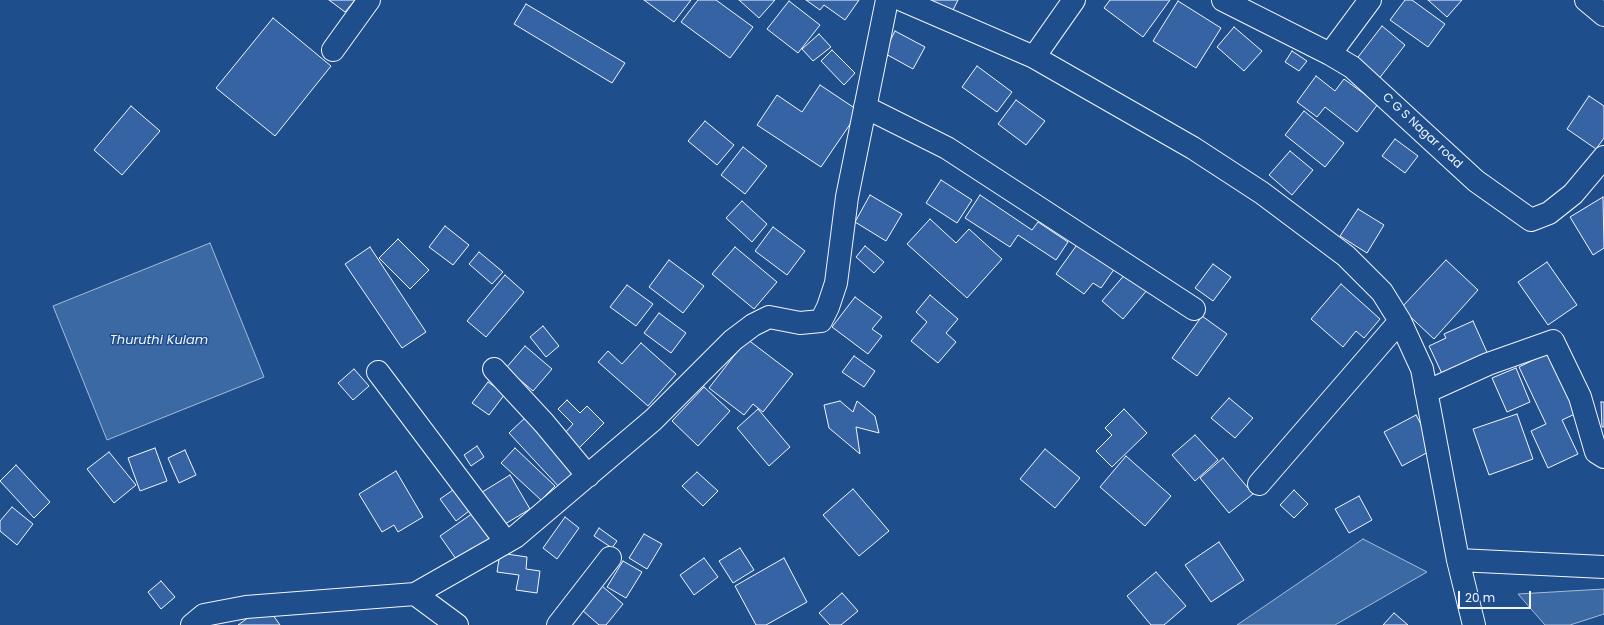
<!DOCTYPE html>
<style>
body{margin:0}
#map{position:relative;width:1604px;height:625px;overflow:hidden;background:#1f4e8c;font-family:Poppins,sans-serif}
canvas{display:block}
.scale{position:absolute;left:1458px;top:591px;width:73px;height:18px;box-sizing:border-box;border:2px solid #f2f6ff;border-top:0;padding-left:5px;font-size:12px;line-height:14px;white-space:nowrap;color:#f2f6ff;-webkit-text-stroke:3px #1f4e8c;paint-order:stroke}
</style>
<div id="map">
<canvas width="1604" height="625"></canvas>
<div class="scale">20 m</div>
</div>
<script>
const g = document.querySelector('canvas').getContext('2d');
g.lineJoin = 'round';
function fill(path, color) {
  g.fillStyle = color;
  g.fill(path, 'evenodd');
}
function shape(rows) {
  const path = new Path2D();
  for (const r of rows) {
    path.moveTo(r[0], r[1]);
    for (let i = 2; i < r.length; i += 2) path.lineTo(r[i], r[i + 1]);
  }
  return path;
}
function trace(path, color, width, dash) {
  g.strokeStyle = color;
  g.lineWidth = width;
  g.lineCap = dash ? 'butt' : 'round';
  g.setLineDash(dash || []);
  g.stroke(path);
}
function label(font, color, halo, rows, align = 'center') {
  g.font = font + ' Poppins,sans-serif';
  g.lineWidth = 3;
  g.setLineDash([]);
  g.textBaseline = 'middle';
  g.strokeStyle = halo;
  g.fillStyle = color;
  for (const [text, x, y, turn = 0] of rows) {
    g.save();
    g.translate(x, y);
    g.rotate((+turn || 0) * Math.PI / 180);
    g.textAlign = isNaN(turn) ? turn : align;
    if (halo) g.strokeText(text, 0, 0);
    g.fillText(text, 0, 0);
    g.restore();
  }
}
const water = shape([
 [210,243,264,377,107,440,53,306,210,243],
 [1363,539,1427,572,1335,625,1237,625,1363,539],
 [1604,589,1604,614,1570,625,1545,625,1518,594,1604,589]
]);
fill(water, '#3b69a3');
trace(water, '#a8bbd7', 1);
const building = shape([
 [329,0,355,0,345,12,329,0],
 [644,0,691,0,674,22,644,0],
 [698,0,716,0,753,27,730,58,681,22,698,0],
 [739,0,775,0,759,18,739,0],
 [806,0,859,0,845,20,824,5,820,10,806,0],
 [917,0,958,0,950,16,917,0],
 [1110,0,1170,0,1143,37,1104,8,1110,0],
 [1405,0,1412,0,1445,24,1428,47,1390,20,1405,0],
 [1428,0,1462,0,1447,17,1428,0],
 [789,1,820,25,798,53,767,29,789,1],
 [1178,1,1221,28,1196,68,1153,41,1178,1],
 [526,4,625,63,612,83,514,24,526,4],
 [273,18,331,66,275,136,216,88,273,18],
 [1382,26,1405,45,1378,80,1355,61,1382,26],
 [1234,27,1262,51,1244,71,1217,47,1234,27],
 [895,31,925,47,913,69,884,53,895,31],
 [819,34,831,47,813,61,802,49,819,34],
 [832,50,855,73,844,85,821,61,832,50],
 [1292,51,1307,61,1299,71,1285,62,1292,51],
 [977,66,1012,92,997,112,962,87,977,66],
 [1316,76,1335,91,1344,79,1378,104,1357,132,1325,107,1317,117,1297,102,1316,76],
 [820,85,859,111,821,167,757,125,777,95,802,112,820,85],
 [1589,96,1604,106,1604,138,1596,149,1567,129,1589,96],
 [1016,100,1045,121,1026,145,998,124,1016,100],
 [131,106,160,131,122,175,94,150,131,106],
 [1304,111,1344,143,1325,167,1285,135,1304,111],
 [705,121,734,145,717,165,688,141,705,121],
 [1395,139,1418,156,1405,173,1382,156,1395,139],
 [743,147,767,166,745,194,721,175,743,147],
 [1290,151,1313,170,1292,195,1269,175,1290,151],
 [941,180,972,200,957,223,926,203,941,180],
 [870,195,902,214,886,241,855,222,870,195],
 [980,195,1032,230,1038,222,1068,242,1056,260,1018,235,1010,247,965,218,980,195],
 [1603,197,1604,248,1593,255,1570,217,1603,197],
 [742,201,767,224,752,242,726,218,742,201],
 [1358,209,1384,225,1367,253,1340,236,1358,209],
 [930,219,956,243,969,229,1002,259,967,298,907,244,930,219],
 [445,226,469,245,453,265,429,247,445,226],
 [773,227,805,251,787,275,755,251,773,227],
 [398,239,429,270,410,289,379,258,398,239],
 [1079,242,1115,268,1101,288,1093,283,1084,294,1056,274,1079,242],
 [865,246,884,262,874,273,856,257,865,246],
 [370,247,426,332,402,348,345,264,370,247],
 [735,247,777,282,754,309,712,274,735,247],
 [479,252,503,272,492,284,469,264,479,252],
 [669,260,704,286,683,313,649,287,669,260],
 [1446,260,1478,290,1434,339,1401,308,1446,260],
 [1547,262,1577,305,1548,325,1518,282,1547,262],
 [1213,264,1231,277,1213,301,1195,288,1213,264],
 [1127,272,1148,289,1123,319,1102,301,1127,272],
 [505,275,524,292,486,337,467,321,505,275],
 [1341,284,1380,319,1364,338,1356,331,1343,347,1311,319,1341,284],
 [627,285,653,304,636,326,610,307,627,285],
 [930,295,958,319,946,333,956,342,938,363,911,341,927,322,916,312,930,295],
 [855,297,882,317,872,329,882,336,868,354,832,327,855,297],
 [659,313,686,333,671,353,644,333,659,313],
 [1202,316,1227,334,1197,376,1172,358,1202,316],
 [1473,321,1490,359,1445,380,1429,346,1446,338,1444,334,1473,321],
 [543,326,559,346,546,357,530,337,543,326],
 [747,339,793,374,763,412,753,404,744,415,709,388,747,339],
 [641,343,676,374,648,406,598,362,608,351,622,364,641,343],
 [525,346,552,369,533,391,506,368,525,346],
 [1548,353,1577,413,1562,420,1578,454,1548,468,1531,431,1546,424,1519,367,1548,353],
 [854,356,875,371,864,387,842,372,854,356],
 [1516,368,1530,402,1507,412,1492,378,1516,368],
 [354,369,369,386,353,400,338,383,354,369],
 [488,382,505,394,489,415,472,403,488,382],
 [704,387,730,411,698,446,672,421,704,387],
 [1229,398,1253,418,1235,438,1211,418,1229,398],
 [567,400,580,413,587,406,604,423,578,449,563,435,573,424,558,409,567,400],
 [840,401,853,412,857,401,875,416,879,433,856,427,860,454,829,428,824,405,840,401],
 [1601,402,1604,402,1604,427,1602,427,1601,402],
 [758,409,790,447,769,466,737,428,758,409],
 [1124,409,1147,433,1112,467,1096,451,1112,435,1105,428,1124,409],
 [1517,414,1533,459,1489,475,1473,429,1517,414],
 [528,415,579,471,560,488,509,433,528,415],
 [1416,415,1434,449,1402,466,1384,432,1416,415],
 [1195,435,1218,460,1195,481,1172,455,1195,435],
 [477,446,484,457,471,466,464,455,477,446],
 [155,448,167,481,140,491,128,458,155,448],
 [515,448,555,486,541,500,501,463,515,448],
 [1045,449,1080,478,1055,508,1020,479,1045,449],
 [185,450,196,475,179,483,168,458,185,450],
 [109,452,136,485,114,503,87,469,109,452],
 [1126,456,1171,496,1145,526,1100,487,1126,456],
 [1223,458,1253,494,1229,513,1200,478,1223,458],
 [16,465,50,502,34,518,0,481,16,465],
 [396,471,423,517,398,532,394,525,382,532,359,494,396,471],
 [697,472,718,491,703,506,682,486,697,472],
 [510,475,530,509,500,527,479,494,510,475],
 [853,489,889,531,859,556,823,515,853,489],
 [453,490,469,511,456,521,440,499,453,490],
 [1294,490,1308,504,1294,518,1280,505,1294,490],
 [1359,496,1372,520,1349,533,1335,509,1359,496],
 [12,507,33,524,17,545,0,531,0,521,12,507],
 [476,511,497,541,477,555,472,548,456,559,440,536,476,511],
 [565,517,579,528,557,559,543,548,565,517],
 [599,528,617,541,612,548,594,536,599,528],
 [644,534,662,544,647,569,629,558,644,534],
 [1219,542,1244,580,1211,602,1185,565,1219,542],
 [740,548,754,570,733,583,719,561,740,548],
 [500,553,527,557,526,569,540,571,537,593,516,590,519,575,497,572,500,553],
 [704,558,718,577,694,595,680,575,704,558],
 [784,558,807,602,766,625,756,625,735,586,784,558],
 [623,561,642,572,626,598,607,587,623,561],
 [1156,572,1186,606,1164,625,1151,625,1127,596,1156,572],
 [161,581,175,597,161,609,148,592,161,581],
 [602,586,623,604,606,625,599,625,582,610,602,586],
 [842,593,858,611,841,625,830,625,819,613,842,593],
 [266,605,280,625,238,625,266,605],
 [1394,613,1408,625,1383,625,1394,613]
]);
fill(building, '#3563a3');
trace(building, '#f2f6ff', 1);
const minor = shape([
 [902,0,1034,57,1193,148,1262,193,1346,256,1382,292,1400,321,1422,369,1458,560,1474,625],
 [1223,0,1330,54,1352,67,1476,181,1531,220,1549,213,1573,194,1604,157],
 [1586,0,1604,15],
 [333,50,369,0],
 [1330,54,1370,0],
 [1034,57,1074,0],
 [865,107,947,148,1194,309],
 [494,369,544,423,588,476],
 [378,372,506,542],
 [1426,392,1488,364,1553,341,1580,397,1596,452,1604,457],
 [1259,484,1400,321],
 [1458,560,1604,567],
 [415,594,457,625],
 [192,625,204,615,246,607,415,594,515,537,653,420,733,340,753,325,769,317,800,323,821,321,828,307,836,283,847,197,887,0],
 [558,625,610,558]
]);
trace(minor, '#f2f6ff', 24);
trace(minor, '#1f4e8c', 22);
label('12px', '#f2f6ff', '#1f4e8c', [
 ["C G S Nagar road",1422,131,43]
]);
label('italic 13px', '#f2f6ff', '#1f4e8c', [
 ["Thuruthi Kulam",159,341]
]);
</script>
